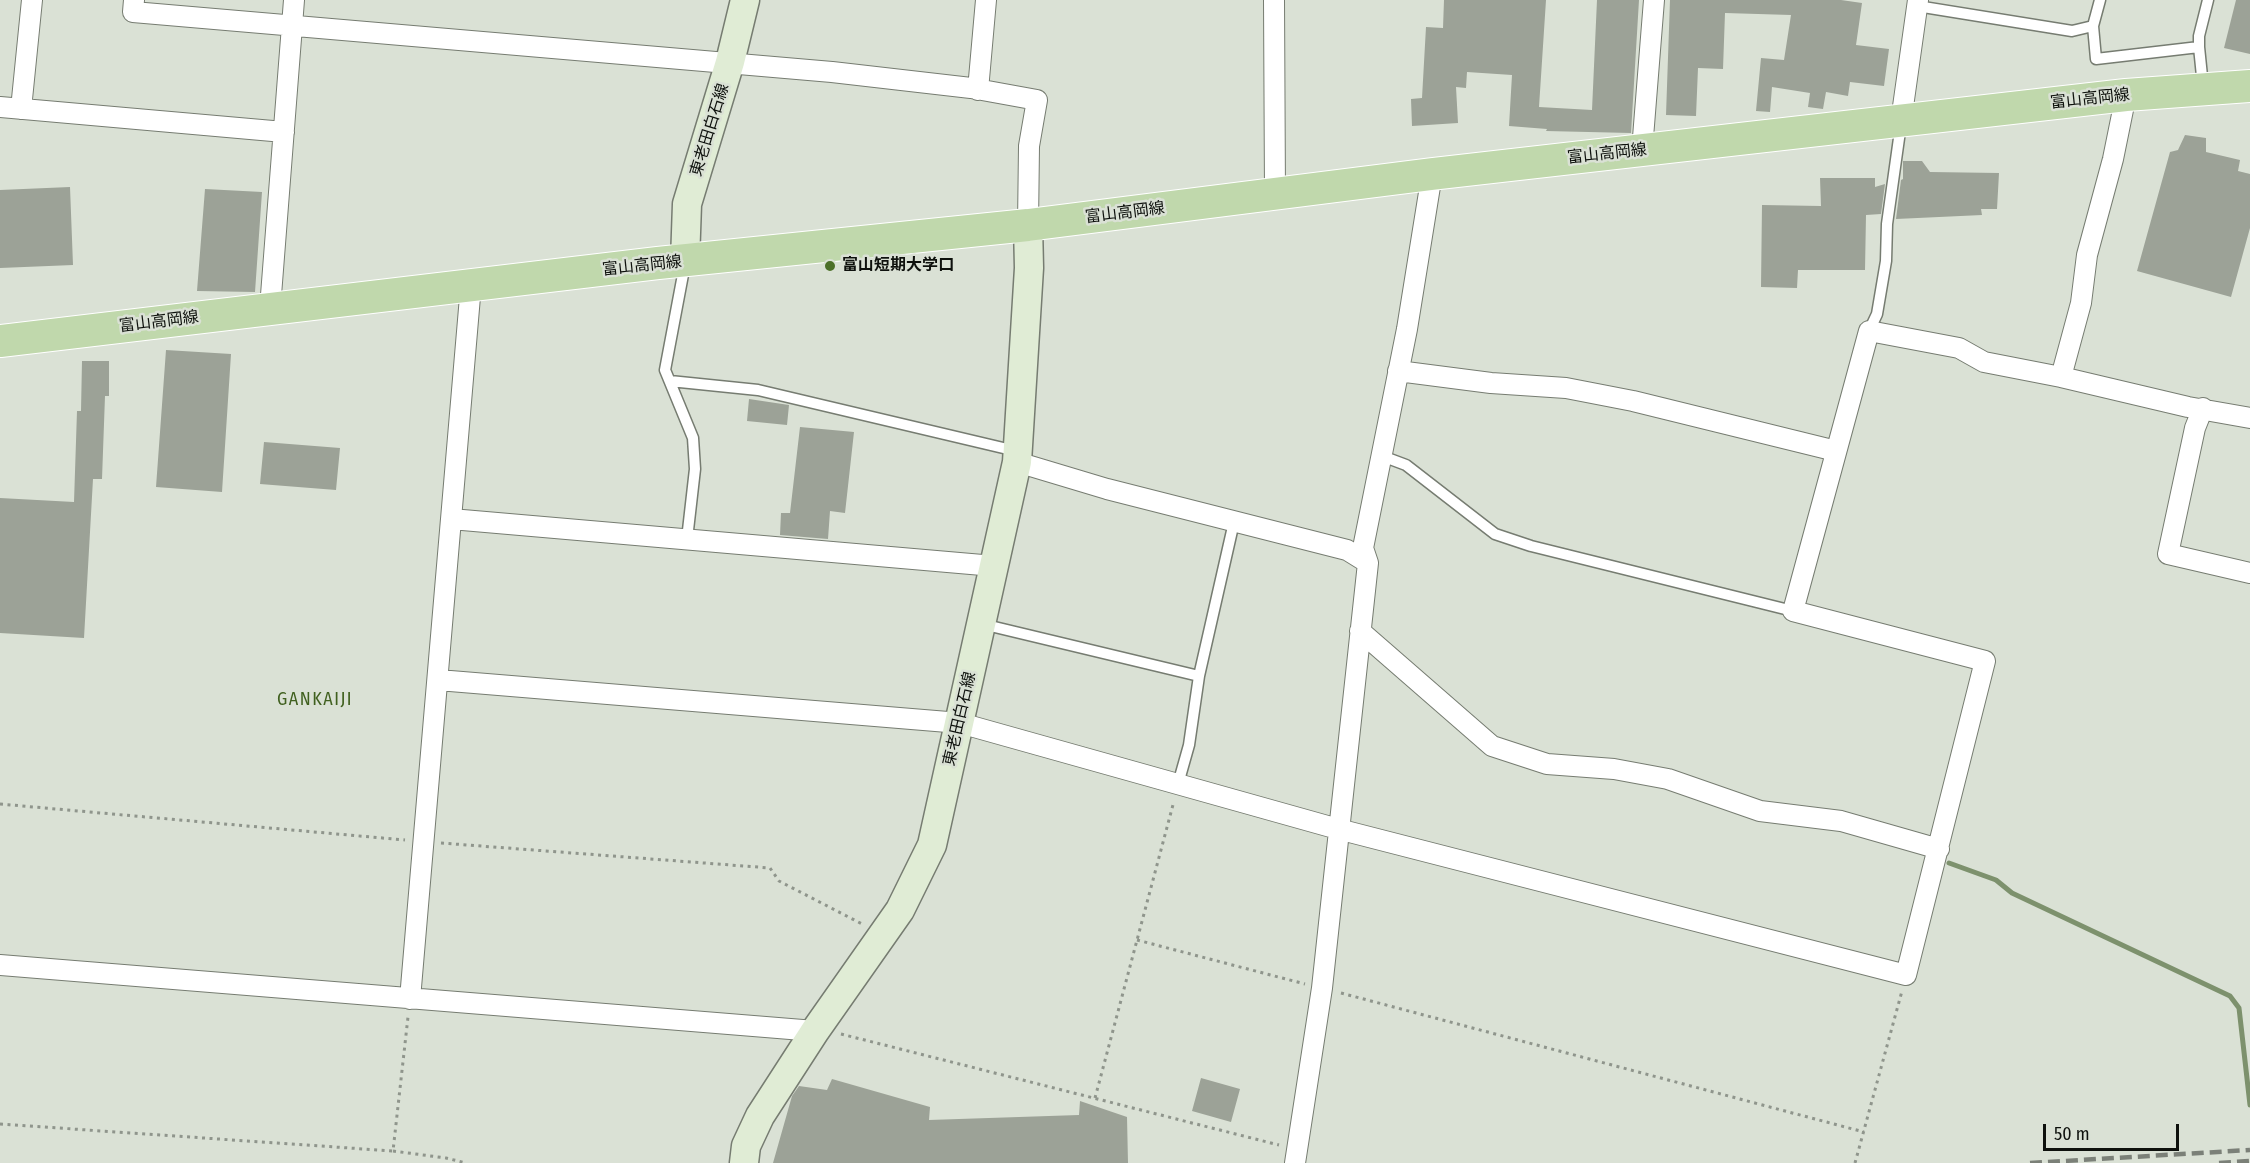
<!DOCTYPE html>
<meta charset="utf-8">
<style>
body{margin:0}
#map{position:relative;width:2250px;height:1163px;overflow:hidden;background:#dae1d5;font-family:"Fira Sans Condensed",sans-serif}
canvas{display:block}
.scale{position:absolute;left:2043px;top:1124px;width:136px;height:27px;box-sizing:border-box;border:3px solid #0e110d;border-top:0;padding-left:8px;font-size:18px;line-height:21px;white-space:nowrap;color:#0e110d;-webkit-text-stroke:4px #dae1d5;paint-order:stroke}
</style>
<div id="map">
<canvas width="2250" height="1163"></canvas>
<div class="scale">50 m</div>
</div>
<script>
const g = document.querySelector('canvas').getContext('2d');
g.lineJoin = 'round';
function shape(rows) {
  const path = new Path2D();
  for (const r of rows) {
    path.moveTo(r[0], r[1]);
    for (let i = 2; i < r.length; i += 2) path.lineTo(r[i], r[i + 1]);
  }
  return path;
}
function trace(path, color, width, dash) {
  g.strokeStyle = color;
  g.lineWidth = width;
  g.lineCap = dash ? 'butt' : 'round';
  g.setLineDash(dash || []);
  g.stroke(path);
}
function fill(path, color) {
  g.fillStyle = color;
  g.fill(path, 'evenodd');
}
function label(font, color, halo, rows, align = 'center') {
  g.font = font + ' "Fira Sans Condensed","Noto Sans JP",sans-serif';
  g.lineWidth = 5;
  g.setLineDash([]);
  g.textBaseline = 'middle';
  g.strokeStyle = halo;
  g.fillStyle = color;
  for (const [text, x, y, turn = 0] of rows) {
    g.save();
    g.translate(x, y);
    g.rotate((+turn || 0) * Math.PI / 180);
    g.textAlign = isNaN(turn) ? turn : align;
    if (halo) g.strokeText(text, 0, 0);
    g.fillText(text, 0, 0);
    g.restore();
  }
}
trace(shape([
 [1949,863,1996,880,2012,893,2230,996,2239,1008,2250,1105]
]), '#7d916d', 5);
fill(shape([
 [1444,0,1546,0,1539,107,1592,110,1597,0,1639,0,1631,133,1546,131,1547,129,1509,126,1512,75,1467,72,1466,88,1456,87,1458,123,1412,126,1411,99,1422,98,1426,27,1443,28],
 [1670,0,1841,0,1862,3,1856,45,1889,49,1884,86,1850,82,1848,96,1826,92,1823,109,1808,107,1810,93,1772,87,1770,112,1756,111,1761,58,1784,60,1791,15,1725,13,1723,69,1698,68,1696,116,1666,115],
 [2236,0,2250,0,2250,54,2224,48],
 [2185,135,2206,138,2206,152,2240,160,2238,171,2250,174,2250,228,2231,297,2137,271,2170,152,2178,150],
 [1903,161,1922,161,1930,172,1999,173,1997,209,1981,209,1982,215,1896,219,1901,180,1903,179],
 [1820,178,1875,178,1875,187,1885,184,1881,214,1866,215,1865,270,1798,270,1797,288,1761,287,1762,205,1821,206],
 [70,187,73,265,0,268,0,190],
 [205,189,262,192,255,292,197,291],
 [166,350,231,354,222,492,156,487],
 [82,361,109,361,109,396,105,396,102,479,93,479,84,638,0,633,0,498,74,502,77,411,81,411],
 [749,399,789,405,787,425,747,421],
 [800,427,854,432,845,513,830,511,828,539,780,535,781,513,790,513],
 [264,442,340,448,336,490,260,484],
 [1201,1078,1240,1089,1231,1122,1192,1111],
 [832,1079,930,1107,929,1120,1079,1115,1080,1101,1127,1117,1128,1163,773,1163,792,1096,799,1086,827,1090]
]), '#9ca297');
const service = shape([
 [2100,0,2093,26,2096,59,2199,47,2199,36,2208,0],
 [1917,6,2072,31,2093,26],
 [2199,47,2203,86],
 [685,264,665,370,693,438,695,469,687,539],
 [1869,331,1877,314,1886,261,1887,224,1901,124],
 [670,381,758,390,1016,451],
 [1382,456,1406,465,1495,534,1531,546,1793,611],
 [982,624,1199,676,1189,745,1178,784],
 [1199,676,1234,522]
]);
const minor = shape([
 [134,0,133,12,832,72,971,88,1037,100,1029,146,1028,225],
 [1274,0,1275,193],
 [978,90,986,0],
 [2126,95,2113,159,2087,255,2081,303,2061,377,2188,407,2250,418],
 [0,107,284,132],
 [21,109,32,0],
 [1901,121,1918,0],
 [1642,150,1654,0],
 [270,308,294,0],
 [1398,371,1491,383,1566,388,1633,401,1836,451],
 [2203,408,2195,428,2168,554,2250,573],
 [1017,462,1107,489,1347,550,1368,563],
 [451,519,994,566],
 [1360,631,1492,746,1547,764,1614,769,1668,779,1760,811,1841,821,1939,849],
 [438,680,960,723,1338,829,1906,975,1985,661,1793,611,1869,331,1959,348,1984,362,2061,377],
 [0,965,815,1031],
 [410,999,471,285],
 [1295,1163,1322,988,1368,563,1363,548,1407,329,1432,174]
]);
const secondary = shape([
 [685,261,687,204,730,62,745,0],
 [744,1163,746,1146,760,1116,815,1031,900,910,932,845,1017,462,1029,268,1028,225]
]);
const primary = shape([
 [0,341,658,263,1028,225,1432,174,2126,95,2250,86]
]);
trace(service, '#767c71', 13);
trace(minor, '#767c71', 22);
trace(secondary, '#767c71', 31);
trace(primary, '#fff', 34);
trace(shape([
 [0,804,405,840],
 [441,843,770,868,779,881,864,925],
 [1137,940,1305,984],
 [1341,993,1864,1132],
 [841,1034,1279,1145],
 [1095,1098,1174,801],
 [0,1124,393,1151,408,1017],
 [393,1151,446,1158,466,1163],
 [1855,1163,1902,991]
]), '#8f958c', 3, [3, 4.5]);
trace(service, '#fff', 10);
trace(minor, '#fff', 20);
trace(secondary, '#e0ecd5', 28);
trace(primary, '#c0d8ac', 32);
trace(shape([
 [2030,1163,2250,1150],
 [2219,1163,2250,1161]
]), '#7b8078', 4.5, [12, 6]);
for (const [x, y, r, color] of [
 [830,266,6,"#4c7029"]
]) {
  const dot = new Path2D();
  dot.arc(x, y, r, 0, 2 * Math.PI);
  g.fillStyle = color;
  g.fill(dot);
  trace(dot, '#dae1d5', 2);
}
label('16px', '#0e110d', '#dae1d5', [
 ["富山高岡線",2090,99,-6],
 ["東老田白石線",710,130,-73],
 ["富山高岡線",1607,154,-6],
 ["富山高岡線",1125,213,-7],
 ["富山高岡線",642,266,-6],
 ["富山高岡線",159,322,-7],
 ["東老田白石線",960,719,-77]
]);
label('bold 16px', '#0e110d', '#dae1d5', [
 ["富山短期大学口",842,266]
], 'left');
g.letterSpacing = '1.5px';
label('18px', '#40601f', '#dae1d5', [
 ["GANKAIJI",315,700]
]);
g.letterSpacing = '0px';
</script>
